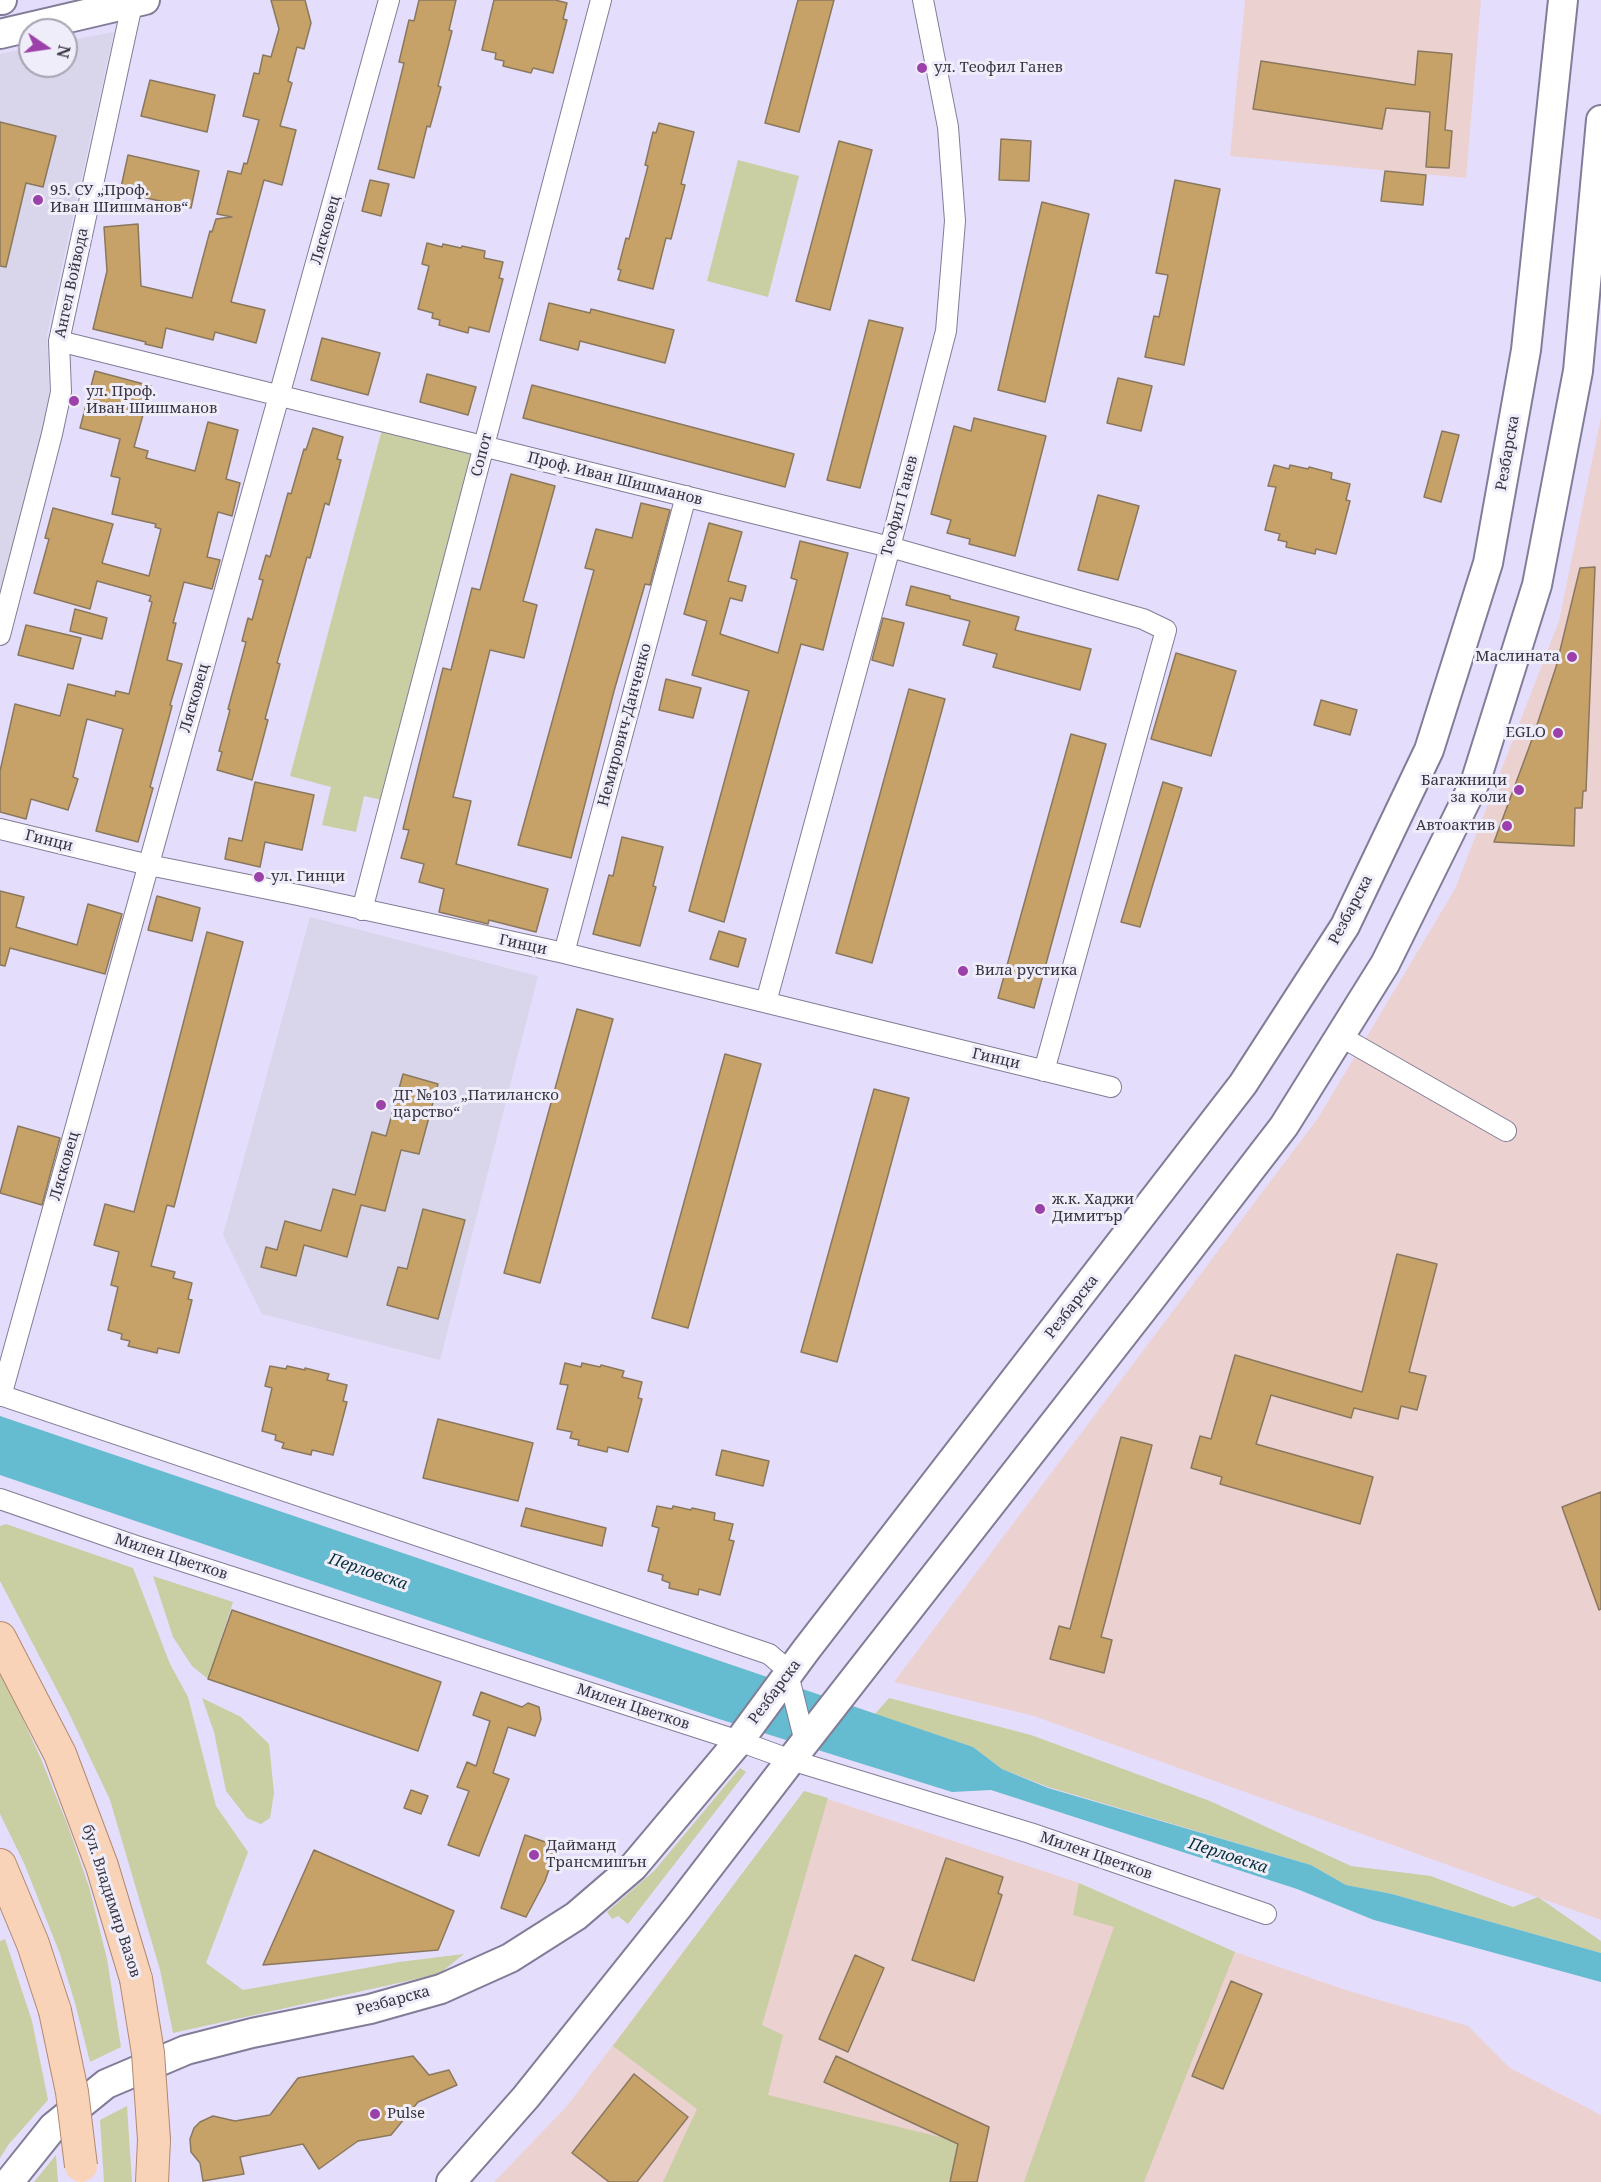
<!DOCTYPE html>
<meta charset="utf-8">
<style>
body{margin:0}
#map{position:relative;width:1601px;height:2182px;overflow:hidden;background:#e5ddfc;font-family:"Noto Serif",serif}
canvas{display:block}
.north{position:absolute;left:18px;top:18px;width:60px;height:60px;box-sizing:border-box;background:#f0edfa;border:2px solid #a6a3b0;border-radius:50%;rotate:103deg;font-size:16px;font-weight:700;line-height:24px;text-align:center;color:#383541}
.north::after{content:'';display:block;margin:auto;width:21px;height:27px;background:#9c40aa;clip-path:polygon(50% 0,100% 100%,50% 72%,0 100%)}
</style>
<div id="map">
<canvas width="1601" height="2182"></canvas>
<div class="north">N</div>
</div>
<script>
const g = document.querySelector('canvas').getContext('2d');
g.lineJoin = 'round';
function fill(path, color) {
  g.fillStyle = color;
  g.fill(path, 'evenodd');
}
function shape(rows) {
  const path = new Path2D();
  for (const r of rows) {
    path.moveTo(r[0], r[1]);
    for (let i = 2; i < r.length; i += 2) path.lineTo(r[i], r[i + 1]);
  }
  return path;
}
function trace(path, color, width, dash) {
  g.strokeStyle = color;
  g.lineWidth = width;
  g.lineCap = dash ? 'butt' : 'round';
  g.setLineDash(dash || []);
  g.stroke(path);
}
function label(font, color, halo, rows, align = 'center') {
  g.font = font + ' "Noto Serif",serif';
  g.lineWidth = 6;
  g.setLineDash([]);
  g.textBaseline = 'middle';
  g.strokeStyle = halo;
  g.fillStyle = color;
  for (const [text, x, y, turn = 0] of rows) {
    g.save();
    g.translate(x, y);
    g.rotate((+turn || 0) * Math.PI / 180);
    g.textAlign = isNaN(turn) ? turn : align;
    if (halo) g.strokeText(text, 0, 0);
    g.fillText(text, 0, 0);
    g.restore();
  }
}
fill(shape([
 [1245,0,1481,0,1466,178,1230,156],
 [1601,417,1601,1920,1034,1716,894,1682,1318,1118,1455,889,1559,621],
 [804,1791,1079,1883,1235,1952,1349,1991,1468,2026,1510,2068,1601,2115,1601,2182,494,2182,567,2106]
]), '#ecd1d1');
fill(shape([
 [114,32,47,334,50,411,0,605,0,54,30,48,30,66,66,66,66,41],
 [310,917,538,976,440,1360,262,1314,223,1235]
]), '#d9d5eb');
fill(shape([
 [738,160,799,176,768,297,707,281],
 [384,422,484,447,390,802,364,796,356,832,322,825,331,787,290,776],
 [6,1524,133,1568,170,1664,188,1697,216,1806,248,1852,206,1963,243,1990,399,1962,464,1954,439,1974,173,2033,160,1970,110,1800,67,1709,0,1581,0,1526],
 [153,1576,233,1602,208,1679,192,1666,173,1637],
 [0,1669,41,1759,68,1826,89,1887,107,1959,121,2047,90,2062,75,2003,60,1954,24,1863,0,1814],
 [202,1698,241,1717,269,1744,274,1793,270,1818,261,1824,247,1818,226,1791,214,1732],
 [889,1698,1031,1735,1210,1801,1351,1866,1431,1876,1513,1907,1538,1897,1601,1941,1601,1953,1392,1894,1346,1885,1311,1865,1048,1787,1002,1769,973,1747,875,1714],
 [740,1768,746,1772,628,1924,618,1916,612,1919,607,1912,654,1871],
 [804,1791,828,1798,762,2025,783,2035,768,2095,948,2139,958,2144,950,2182,663,2182,697,2109,613,2046],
 [1079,1883,1235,1952,1144,2182,1024,2182,1114,1927,1073,1915],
 [5,1939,32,2021,48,2100,9,2144,0,2158,0,1941],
 [127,2106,132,2182,104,2182,100,2120],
 [56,2155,58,2182,34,2182]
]), '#cacea3');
fill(shape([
 [0,1416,973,1747,1002,1769,1048,1788,1311,1865,1346,1885,1392,1894,1601,1953,1601,1982,1374,1920,1297,1889,991,1790,952,1792,719,1719,0,1475]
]), '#65bbcf');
const building = shape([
 [271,0,305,0,311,23,304,49,297,47,288,81,292,83,280,126,296,130,282,185,264,180,231,302,265,310,256,343,215,332,213,340,166,328,162,348,145,344,146,342,93,329,107,271,104,227,138,224,141,286,192,298,210,231,212,232,216,219,232,217,217,214,228,171,241,174,244,163,247,164,259,120,243,116,254,73,259,74,263,55,271,57,279,29,271,0],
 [419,0,456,0,449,30,452,31,438,86,441,87,430,127,427,126,414,178,378,169,404,63,399,62,409,20,414,21,419,0],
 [494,0,555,0,567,3,563,19,567,20,553,73,533,68,531,73,503,66,504,61,495,59,496,53,482,50,494,0],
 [798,0,834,0,799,132,765,123,798,0],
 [1418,51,1452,54,1445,130,1452,131,1449,168,1426,167,1430,112,1386,108,1382,129,1253,109,1261,61,1415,85,1418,51],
 [150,80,215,95,207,132,141,116,150,80],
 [0,122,56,136,43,187,26,183,6,267,0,266,0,122],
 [659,123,694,132,681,184,685,185,671,239,666,238,653,289,618,280,621,270,618,269,626,238,629,239,648,166,645,165,653,132,656,133,659,123],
 [1001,139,1031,141,1029,181,999,180,1001,139],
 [839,141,872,150,830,310,796,301,839,141],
 [128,155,199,171,191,208,120,192,128,155],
 [1385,171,1426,175,1423,205,1381,201,1385,171],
 [370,180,389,184,381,216,362,211,370,180],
 [1175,180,1220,189,1184,365,1145,357,1154,316,1159,317,1168,275,1156,273,1175,180],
 [1042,202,1089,214,1045,402,998,390,1042,202],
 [427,243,442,247,443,244,461,248,462,246,485,251,484,258,503,262,499,278,503,279,489,332,469,327,468,333,439,325,440,320,432,318,433,313,418,309,429,266,422,264,427,243],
 [549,303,590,313,591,309,674,330,665,363,580,341,578,350,540,340,549,303],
 [869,320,903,328,860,488,827,480,869,320],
 [322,338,380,353,368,395,311,380,322,338],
 [95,371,151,386,134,447,148,451,146,458,195,471,208,422,238,430,226,479,240,483,232,516,218,512,207,557,220,560,212,589,184,582,173,623,176,623,167,660,182,664,170,705,172,706,150,787,153,788,138,842,96,831,123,729,87,719,73,777,78,779,68,810,31,799,26,819,0,812,0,771,15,704,60,716,68,684,115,696,116,691,129,694,152,602,149,601,151,596,97,581,90,609,34,593,49,539,45,538,53,508,113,524,102,563,149,576,161,529,155,527,156,524,112,514,120,478,111,476,120,439,80,428,95,371],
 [427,374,476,387,468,415,420,402,427,374],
 [1118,378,1152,386,1141,431,1107,423,1118,378],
 [532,385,794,454,785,487,523,418,532,385],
 [974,418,1046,436,1015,556,969,544,970,539,947,533,951,520,931,514,954,426,971,431,974,418],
 [313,428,343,437,337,459,341,460,329,505,325,503,310,558,307,557,277,663,280,664,265,719,268,720,252,780,217,770,222,752,219,751,230,710,228,709,246,642,242,641,248,618,252,620,263,580,259,579,266,555,270,557,288,493,291,494,304,449,306,450,313,428],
 [1442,431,1459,435,1441,502,1424,497,1442,431],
 [1274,465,1289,469,1290,465,1308,469,1309,467,1332,473,1331,479,1350,484,1346,500,1350,501,1336,554,1316,549,1315,554,1286,547,1287,542,1278,540,1280,534,1265,530,1276,487,1268,486,1274,465],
 [511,474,555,486,523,601,537,605,524,658,490,650,453,797,471,801,456,864,548,889,536,932,489,920,488,924,439,912,444,889,419,882,424,864,401,858,409,830,403,829,443,668,451,670,472,588,480,590,511,474],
 [1098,495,1139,506,1118,580,1078,570,1098,495],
 [641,503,670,510,650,585,645,584,614,691,571,858,518,845,594,570,585,568,596,529,632,538,641,503],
 [709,523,742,532,728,581,746,586,742,601,730,598,720,634,778,653,797,580,791,578,800,541,848,553,823,650,801,644,724,922,689,911,749,691,692,675,707,621,684,614,709,523],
 [1595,567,1586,791,1583,791,1582,808,1575,808,1574,846,1494,842,1534,734,1556,667,1580,568,1595,567],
 [911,586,950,596,950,599,1019,617,1015,630,1091,649,1080,690,993,667,997,654,963,645,970,621,906,605,911,586],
 [75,609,107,618,102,639,70,631,75,609],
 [883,618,904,623,893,666,872,660,883,618],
 [26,625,81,638,73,669,18,655,26,625],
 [1176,653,1236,671,1211,756,1151,739,1176,653],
 [666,679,701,688,693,718,659,710,666,679],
 [909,689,945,699,872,963,836,953,909,689],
 [1321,700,1357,710,1350,735,1314,725,1321,700],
 [1071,734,1106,744,1034,1008,998,998,1071,734],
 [255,782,314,795,302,850,265,842,260,867,225,859,229,838,242,841,255,782],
 [1163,782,1182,788,1140,927,1121,922,1163,782],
 [622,837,663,847,653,886,656,887,640,946,593,934,609,875,613,876,622,837],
 [0,891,24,897,16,927,77,945,88,904,122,914,105,974,10,948,5,966,0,965,0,891],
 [157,896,200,908,192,941,148,930,157,896],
 [719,931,746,939,738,967,710,959,719,931],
 [207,932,243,942,174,1207,167,1205,151,1266,175,1272,173,1278,192,1283,188,1299,192,1300,179,1353,158,1348,157,1353,128,1346,130,1341,121,1339,122,1334,108,1330,118,1287,111,1285,119,1252,94,1245,105,1204,134,1212,207,932],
 [577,1009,613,1019,540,1283,504,1273,577,1009],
 [725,1054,761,1064,688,1328,652,1318,725,1054],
 [403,1074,438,1084,419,1154,401,1150,385,1211,361,1205,347,1257,304,1245,296,1276,261,1267,266,1247,277,1250,285,1221,321,1231,333,1189,355,1195,372,1132,386,1136,403,1074],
 [874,1089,909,1098,837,1362,801,1352,874,1089],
 [18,1126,60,1138,42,1205,0,1193,18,1126],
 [423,1209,465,1220,438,1319,387,1305,398,1267,407,1269,423,1209],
 [1397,1254,1437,1264,1409,1372,1426,1376,1417,1410,1401,1406,1398,1419,1354,1408,1351,1418,1271,1395,1256,1444,1373,1477,1360,1524,1220,1484,1222,1477,1191,1468,1200,1436,1211,1439,1235,1355,1362,1392,1397,1254],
 [565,1363,581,1367,582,1363,600,1367,601,1365,624,1371,622,1377,642,1382,638,1398,642,1399,628,1452,608,1447,607,1452,578,1445,579,1440,570,1438,572,1432,557,1429,568,1385,560,1384,565,1363],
 [270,1366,286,1369,287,1366,305,1370,305,1368,329,1374,327,1380,347,1385,343,1401,347,1402,333,1455,312,1450,311,1455,282,1448,284,1443,275,1440,276,1435,262,1431,272,1388,265,1386,270,1366],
 [438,1419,533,1443,518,1501,423,1478,438,1419],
 [1121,1437,1152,1445,1101,1637,1112,1640,1104,1673,1050,1659,1059,1626,1070,1629,1121,1437],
 [722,1450,769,1461,763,1486,716,1475,722,1450],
 [1601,1492,1601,1609,1599,1610,1562,1507,1601,1492],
 [657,1506,672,1509,673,1506,691,1510,692,1508,715,1513,714,1520,733,1524,729,1540,734,1541,720,1595,699,1589,698,1595,669,1588,670,1583,662,1580,663,1575,648,1571,659,1528,652,1526,657,1506],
 [526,1508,606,1528,602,1546,521,1526,526,1508],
 [232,1610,441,1682,418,1751,208,1679,232,1610],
 [481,1692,522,1707,528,1703,539,1707,541,1719,535,1736,508,1727,493,1773,509,1779,479,1856,448,1845,469,1791,457,1787,467,1762,476,1766,490,1721,473,1715,481,1692],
 [411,1790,428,1796,421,1814,404,1808,411,1790],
 [525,1835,557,1846,545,1881,526,1917,501,1908,525,1835],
 [314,1850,454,1911,438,1950,263,1965,314,1850],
 [946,1858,1003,1877,998,1893,1002,1895,974,1981,912,1960,946,1858],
 [855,1955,884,1968,848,2052,819,2039,855,1955],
 [1231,1981,1262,1994,1223,2089,1192,2076,1231,1981],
 [413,2056,429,2075,449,2070,457,2085,418,2102,391,2135,358,2141,319,2169,303,2144,240,2157,244,2174,203,2181,200,2163,191,2152,190,2139,194,2128,200,2122,213,2116,235,2121,270,2115,298,2078,413,2056],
 [836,2056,989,2127,977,2182,950,2182,958,2144,824,2082,836,2056],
 [634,2074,688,2117,637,2182,609,2182,572,2153,634,2074]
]);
fill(building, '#c7a268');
trace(building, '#8a785e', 1.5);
const street = shape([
 [59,341,890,547,1143,619,1166,630,1044,1071],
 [0,635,52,434,61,392,59,341,133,0],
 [0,829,149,865,298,895,564,953,1111,1087],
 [362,910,601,0],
 [564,953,686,496],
 [766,1002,890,547,946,331,955,221,948,127,923,0],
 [1340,1036,1506,1131],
 [0,1395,769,1654,782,1665,788,1674,805,1742],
 [1,1396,389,0],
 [0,1499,136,1546,739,1741,791,1760,1030,1833,1266,1914]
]);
const secondary = shape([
 [0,0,2,0],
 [0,34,145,0],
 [9,2182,53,2127,106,2084,186,2050,252,2033,370,2009,441,1989,510,1958,576,1916,633,1867,739,1741,806,1650,1243,1084,1345,926,1429,750,1488,563,1526,350,1563,0],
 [451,2182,526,2097,678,1907,791,1760,1151,1299,1284,1126,1385,964,1476,780,1537,585,1578,371,1601,120]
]);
const primary = shape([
 [0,1638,60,1754,102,1866,136,1979],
 [0,1865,33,1944,55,2011],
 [152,2182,154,2140]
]);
trace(street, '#837c98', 22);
trace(secondary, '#837c98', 32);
trace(primary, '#b28970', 34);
trace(street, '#fff', 20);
trace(secondary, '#fff', 28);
trace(primary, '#f8d3b8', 32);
const primaryBridge = shape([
 [136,1979,148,2053,154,2140],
 [55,2011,72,2092,81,2166]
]);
trace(primaryBridge, '#b28970', 34, []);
trace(primaryBridge, '#f8d3b8', 32);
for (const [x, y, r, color] of [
 [922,68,6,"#9c40aa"],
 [38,200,6,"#9c40aa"],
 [74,401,6,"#9c40aa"],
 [1572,657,6,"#9c40aa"],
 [1558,733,6,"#9c40aa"],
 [1519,790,6,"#9c40aa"],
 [1507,826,6,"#9c40aa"],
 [259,877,6,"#9c40aa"],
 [963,971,6,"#9c40aa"],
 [381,1105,6,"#9c40aa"],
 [1040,1209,6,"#9c40aa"],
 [534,1855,6,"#9c40aa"],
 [375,2114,6,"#9c40aa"]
]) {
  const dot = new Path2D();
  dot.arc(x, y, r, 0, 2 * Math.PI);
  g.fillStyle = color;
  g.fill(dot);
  trace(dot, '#f0edfa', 2);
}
label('15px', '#383541', '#f0edfa', [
 ["ул. Теофил Ганев",934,68],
 ["95. СУ „Проф.",50,191],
 ["Иван Шишманов“",50,208],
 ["ул. Проф.",86,392],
 ["Иван Шишманов",86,409],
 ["Маслината",1560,657,"right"],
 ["EGLO",1546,733,"right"],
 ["Багажници",1507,781,"right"],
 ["за коли",1507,798,"right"],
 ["Автоактив",1495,826,"right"],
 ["ул. Гинци",271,877],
 ["Вила рустика",975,971],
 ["ДГ №103 „Патиланско",393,1096],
 ["царство“",393,1113],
 ["ж.к. Хаджи",1052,1200],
 ["Димитър",1052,1217],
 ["Дайманд",546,1846],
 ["Трансмишън",546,1863],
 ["Pulse",387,2114]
], 'left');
label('15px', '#383541', '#f0edfa', [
 ["Лясковец",326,230,-74],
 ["Ангел Войвода",72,283,-78],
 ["Резбарска",1508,453,-80],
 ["Сопот",482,455,-75],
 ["Проф. Иван Шишманов",615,479,14],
 ["Теофил Ганев",900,506,-75],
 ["Лясковец",195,698,-74],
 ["Немирович-Данченко",625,725,-75],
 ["Гинци",49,841,14],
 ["Резбарска",1351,910,-62],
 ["Гинци",523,945,12],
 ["Гинци",996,1059,13],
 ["Лясковец",65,1166,-74],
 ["Резбарска",1072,1307,-52],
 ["Милен Цветков",171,1557,18],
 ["Резбарска",775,1692,-53],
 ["Милен Цветков",633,1707,18],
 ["Милен Цветков",1096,1856,19],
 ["бул. Владимир Вазов",111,1901,72],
 ["Резбарска",393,2001,-15]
]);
label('italic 16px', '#053039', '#f0edfa', [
 ["Перловска",368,1572,19],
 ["Перловска",1228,1856,18]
]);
</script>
